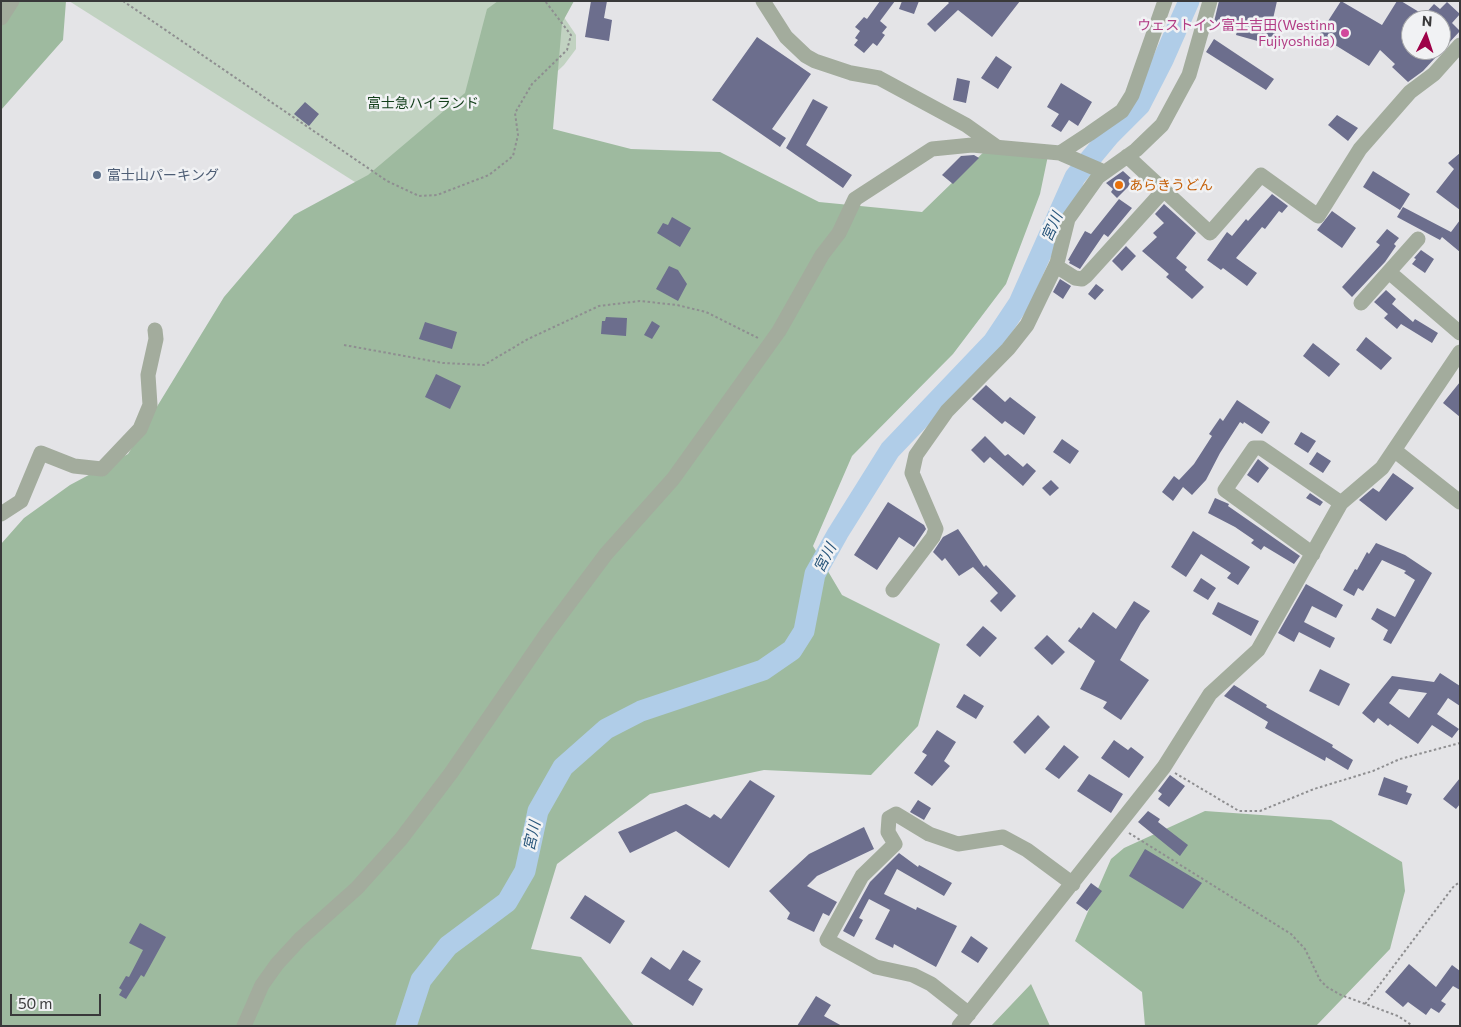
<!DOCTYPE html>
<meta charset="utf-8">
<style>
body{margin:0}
#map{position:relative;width:1461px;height:1027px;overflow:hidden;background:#e4e4e7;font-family:Commissioner,sans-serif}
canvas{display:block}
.frame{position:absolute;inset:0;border:2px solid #39393a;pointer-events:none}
.north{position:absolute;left:1401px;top:10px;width:50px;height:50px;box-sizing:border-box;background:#f1f2f4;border:1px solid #a7a8aa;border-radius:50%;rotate:4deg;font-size:14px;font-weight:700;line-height:20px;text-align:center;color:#39393a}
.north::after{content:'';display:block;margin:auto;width:18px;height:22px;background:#9e0248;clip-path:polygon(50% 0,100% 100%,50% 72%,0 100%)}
.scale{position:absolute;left:10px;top:994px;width:91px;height:22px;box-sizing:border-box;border:2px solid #39393a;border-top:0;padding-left:6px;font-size:15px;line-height:18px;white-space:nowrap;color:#39393a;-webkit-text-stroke:4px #f1f2f4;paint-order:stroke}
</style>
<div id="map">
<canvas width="1461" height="1027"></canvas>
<div class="frame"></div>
<div class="north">N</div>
<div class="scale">50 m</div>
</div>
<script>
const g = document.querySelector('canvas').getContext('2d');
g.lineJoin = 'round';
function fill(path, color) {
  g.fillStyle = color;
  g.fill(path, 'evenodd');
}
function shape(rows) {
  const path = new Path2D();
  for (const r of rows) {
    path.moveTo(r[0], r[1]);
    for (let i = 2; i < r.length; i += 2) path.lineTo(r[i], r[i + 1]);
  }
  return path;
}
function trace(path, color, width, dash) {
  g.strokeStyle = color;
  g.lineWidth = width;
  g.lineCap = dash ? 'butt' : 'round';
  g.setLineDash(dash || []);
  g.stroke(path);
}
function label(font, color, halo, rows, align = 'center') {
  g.font = font + ' Commissioner,"Noto Sans JP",sans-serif';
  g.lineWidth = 5;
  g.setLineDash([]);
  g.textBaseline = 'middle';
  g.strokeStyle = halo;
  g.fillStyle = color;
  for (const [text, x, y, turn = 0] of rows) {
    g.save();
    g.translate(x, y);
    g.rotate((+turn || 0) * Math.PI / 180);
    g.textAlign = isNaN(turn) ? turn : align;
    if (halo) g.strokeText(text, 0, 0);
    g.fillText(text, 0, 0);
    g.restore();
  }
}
fill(shape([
 [69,1,553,1,576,35,576,49,564,65,545,83,385,201]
]), '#c1d2c1');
fill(shape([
 [1,1,66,1,63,40,1,110],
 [498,1,574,1,562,23,553,129,631,149,720,152,819,202,922,212,993,143,1050,146,1040,194,1006,284,953,354,852,456,813,546,842,595,940,644,918,726,871,775,764,770,650,794,557,864,531,949,581,957,634,1026,1,1026,1,544,24,518,70,485,128,454,224,297,294,215,368,175,465,93,487,9],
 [1205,811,1331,820,1402,862,1405,891,1390,949,1316,1026,1145,1026,1142,992,1075,941,1111,859,1124,848],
 [1031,984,1050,1026,991,1026]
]), '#9eba9f');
trace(shape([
 [406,1026,421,980,448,946,507,902,525,871,538,811,563,767,606,729,641,711,763,670,792,650,804,631,815,574,838,533,890,450,993,342,1019,303,1075,177,1110,135,1140,105,1163,60,1189,1]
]), '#b0cde8', 21);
fill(shape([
 [591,1,607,1,604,18,612,20,609,41,585,37],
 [880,1,895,1,880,21,887,27,882,33,885,35,877,46,873,43,864,53,854,45,858,40,855,38,860,31,855,27,864,17,867,19],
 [902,1,919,1,914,14,899,9],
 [947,1,1020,1,992,37,958,10,935,32,927,24,949,3],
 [1219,1,1277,1,1273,19,1279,20,1272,45,1236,35,1238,28,1214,22],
 [1341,1,1382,25,1397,1,1401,1,1424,15,1434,4,1440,9,1447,2,1460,14,1452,23,1460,31,1423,71,1408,82,1392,67,1395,64,1380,50,1369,66,1319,35],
 [1411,20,1441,20,1441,50,1411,50],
 [757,37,811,74,772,129,786,138,780,147,712,100],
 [1214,39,1274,79,1266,90,1206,52],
 [996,56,1012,67,998,89,981,78],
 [957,78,970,81,966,103,953,100],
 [1061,83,1092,102,1078,126,1069,120,1061,132,1051,126,1059,114,1047,107],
 [813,99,828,107,806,145,852,175,843,188,786,148],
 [305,102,319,114,309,126,294,114],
 [1337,115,1358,128,1348,141,1328,125],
 [1460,153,1460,210,1436,192,1454,169,1448,163],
 [974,155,979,158,953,184,942,175,961,156],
 [1123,171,1134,181,1117,198,1111,192,1113,189,1106,183],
 [1373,171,1410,194,1400,210,1363,187],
 [1272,194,1288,206,1282,213,1279,211,1265,229,1262,227,1236,258,1257,273,1247,286,1223,268,1221,270,1207,260,1227,232,1232,236,1246,219,1248,221],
 [1119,199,1132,208,1108,237,1104,234,1080,269,1069,263,1070,261,1068,260,1085,231,1091,234],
 [1164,204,1196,233,1176,258,1187,267,1185,270,1204,287,1192,299,1166,277,1169,274,1142,251,1157,237,1153,233,1164,223,1155,214],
 [1403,207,1451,232,1460,220,1460,252,1442,237,1440,240,1397,217],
 [1332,211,1356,228,1342,248,1317,230],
 [672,217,691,228,680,247,657,233,663,223,668,225],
 [1387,229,1399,238,1394,244,1396,246,1385,262,1352,297,1342,287,1380,245,1376,242],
 [1126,246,1136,256,1122,271,1112,261],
 [1421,250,1434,259,1425,273,1412,264,1416,259,1414,258],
 [669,266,678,270,687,284,678,301,656,289],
 [1060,279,1071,286,1063,299,1053,292],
 [1096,284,1104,290,1095,300,1088,294],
 [1386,290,1396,299,1392,304,1413,322,1415,319,1438,333,1432,343,1401,324,1397,329,1384,318,1388,314,1374,302],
 [606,317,627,318,626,336,601,334,602,321,605,321],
 [652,321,660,326,652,339,644,335],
 [425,322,457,332,452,349,419,339],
 [1366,337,1392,358,1381,370,1356,350],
 [1313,343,1340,364,1329,377,1303,356],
 [436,374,461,386,450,409,425,397],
 [1460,382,1460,417,1443,403],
 [986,385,1005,402,1010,397,1036,417,1024,435,1005,421,1002,424,972,399],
 [1237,400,1270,422,1262,434,1244,422,1243,424,1240,422,1220,453,1206,480,1192,495,1183,487,1173,501,1162,492,1174,476,1179,480,1194,464,1212,436,1209,434,1220,418,1223,421],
 [1301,432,1316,441,1308,453,1294,444],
 [985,436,1005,456,1008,454,1023,467,1027,463,1036,471,1023,486,990,457,984,463,971,450],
 [1062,439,1079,451,1070,464,1053,452],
 [1317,452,1331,461,1323,473,1309,464],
 [1258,459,1269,468,1258,483,1247,475],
 [1393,473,1414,488,1386,521,1359,500,1373,488,1379,492],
 [1051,480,1059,488,1050,496,1042,488],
 [1310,493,1323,502,1320,506,1306,498],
 [1215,498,1229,504,1228,506,1300,556,1294,564,1264,546,1261,550,1251,543,1254,540,1235,527,1208,513],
 [888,502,924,525,926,529,914,547,899,537,877,570,854,555],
 [958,529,984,567,986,565,1016,596,1001,612,990,601,998,593,973,567,959,576,945,558,942,561,933,552,943,537],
 [1193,531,1250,567,1238,585,1227,578,1231,573,1201,554,1186,577,1171,567],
 [1376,543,1405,555,1432,573,1391,644,1383,640,1388,630,1371,619,1377,608,1395,617,1415,580,1404,573,1406,571,1382,560,1363,591,1358,588,1354,596,1343,590,1355,569,1357,570,1367,552,1369,554],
 [1201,578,1216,588,1208,600,1193,591],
 [1306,584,1343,605,1336,618,1312,606,1304,622,1335,638,1330,648,1299,632,1294,642,1278,633],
 [1134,601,1150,611,1141,623,1120,660,1149,680,1121,720,1103,708,1107,702,1080,689,1095,661,1068,641,1079,627,1081,629,1093,612,1116,629],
 [1218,602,1259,621,1251,636,1212,614],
 [983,626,997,638,980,657,966,645],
 [1047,635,1065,652,1052,665,1034,648],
 [1320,669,1350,684,1339,706,1309,691],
 [1440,673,1460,686,1460,706,1448,698,1437,714,1459,729,1452,738,1432,725,1418,744,1390,724,1388,726,1378,718,1374,723,1362,713,1392,676,1434,682],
 [1399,689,1427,693,1409,718,1389,703],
 [1234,685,1267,705,1266,707,1333,745,1332,747,1353,760,1348,770,1326,757,1325,761,1265,728,1268,722,1224,696],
 [964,694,984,706,976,719,956,707],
 [1038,715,1050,727,1025,754,1013,742],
 [937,730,956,742,944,761,950,766,932,786,914,773,927,755,922,752],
 [1114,740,1128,750,1131,747,1144,757,1129,778,1101,758],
 [1064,745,1079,757,1059,779,1045,769],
 [1089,774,1123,794,1111,813,1077,791],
 [1170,775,1185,786,1169,807,1158,799,1162,794,1158,791],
 [1384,777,1408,786,1406,792,1412,794,1407,805,1378,795],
 [1460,778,1460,804,1456,809,1443,799],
 [750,780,775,796,729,868,676,831,630,853,618,832,686,804,710,818,714,814,721,819],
 [918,800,931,808,924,820,910,812],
 [1148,811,1160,819,1158,822,1188,845,1180,856,1138,822],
 [864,827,874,849,817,876,807,886,837,902,829,916,823,913,814,932,787,919,790,913,769,891,809,854],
 [1145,849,1202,883,1183,909,1129,876],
 [899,853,918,867,919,865,952,883,944,896,897,869,884,894,916,910,917,907,957,926,936,967,894,944,893,948,875,939,890,910,869,899,859,918,863,920,854,937,843,931,870,882],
 [1091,883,1102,891,1087,911,1076,903],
 [585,895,625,921,610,944,570,918],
 [140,923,166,937,144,977,141,975,126,999,119,995,122,990,119,988,126,976,129,977,143,950,129,943],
 [971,936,988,948,978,963,961,952],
 [683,950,701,961,688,980,703,989,693,1006,641,973,651,957,670,970],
 [1409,964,1436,987,1452,965,1460,971,1460,990,1453,986,1441,1001,1446,1004,1439,1013,1431,1008,1426,1015,1408,1002,1403,1007,1385,992],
 [816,996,831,1005,824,1016,842,1026,797,1026]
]), '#6c6e8d');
trace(shape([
 [123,1,387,181,419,196,437,195,489,175,513,156,518,135,515,113,532,84,567,50,571,35,545,1],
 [344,345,443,363,484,365,528,339,599,306,640,301,677,305,706,312,758,338],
 [1175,773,1239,811,1260,811,1314,789,1373,771,1400,759,1460,743],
 [1129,833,1291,934,1305,949,1320,980,1327,987,1341,995,1398,1016,1413,1026],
 [1365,1004,1454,886,1460,882]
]), '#8e8e90', 2, [2.5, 2.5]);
trace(shape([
 [763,1,786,37,806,56,815,61,851,73,879,78,966,125,997,147],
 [1,18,12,1],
 [1060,153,1104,172],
 [1127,156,1210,233,1261,175,1318,216,1360,149,1410,92,1434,74,1460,45],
 [1056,266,1075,278,1082,279,1086,276,1164,190],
 [1389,272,1460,333],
 [1361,303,1418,239],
 [1394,450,1460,502],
 [1,514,21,501,41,453,74,466,102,469,140,429,150,405,148,375,156,339,155,330],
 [1313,554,1225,490,1254,448,1261,448,1341,503],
 [893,590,933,537,936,529,912,473,916,455,947,411,1008,349,1027,325,1057,263,1068,219,1098,177,1136,150,1162,125,1189,75,1210,1],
 [969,1014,931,984,913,975,876,967,827,940,862,876,895,844,888,832,889,818,896,814,929,834,958,844,1003,837,1027,850,1073,884],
 [244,1026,262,985,277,964,300,939,357,888,401,839,451,773,547,633,606,554,673,479,779,331,822,255,839,233,855,199,932,149,972,145,1060,153,1089,134,1122,111,1132,95,1165,1],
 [959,1026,1164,767,1210,694,1258,650,1341,503,1382,468,1460,352]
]), '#a3ac9d', 15);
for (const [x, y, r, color] of [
 [1345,33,5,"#d1479c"],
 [97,175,5,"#5c6f8a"],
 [1119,185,5,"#e8710a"]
]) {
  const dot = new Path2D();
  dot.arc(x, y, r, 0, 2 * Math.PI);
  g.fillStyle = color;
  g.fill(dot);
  trace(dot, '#f1f2f4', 2);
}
label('14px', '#b23c85', '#f1f2f4', [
 ["ウェストイン富士吉田(Westinn",1335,25],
 ["Fujiyoshida)",1335,41]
], 'right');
label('14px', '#123e1a', '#f1f2f4', [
 ["富士急ハイランド",423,103]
]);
label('14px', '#4e5e75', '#f1f2f4', [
 ["富士山パーキング",107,175]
], 'left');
label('14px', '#c56008', '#f1f2f4', [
 ["あらきうどん",1129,185]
], 'left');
label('italic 15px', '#29567b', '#f1f2f4', [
 ["宮川",1052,227,-66],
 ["宮川",825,558,-63],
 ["宮川",532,836,-77]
]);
</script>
